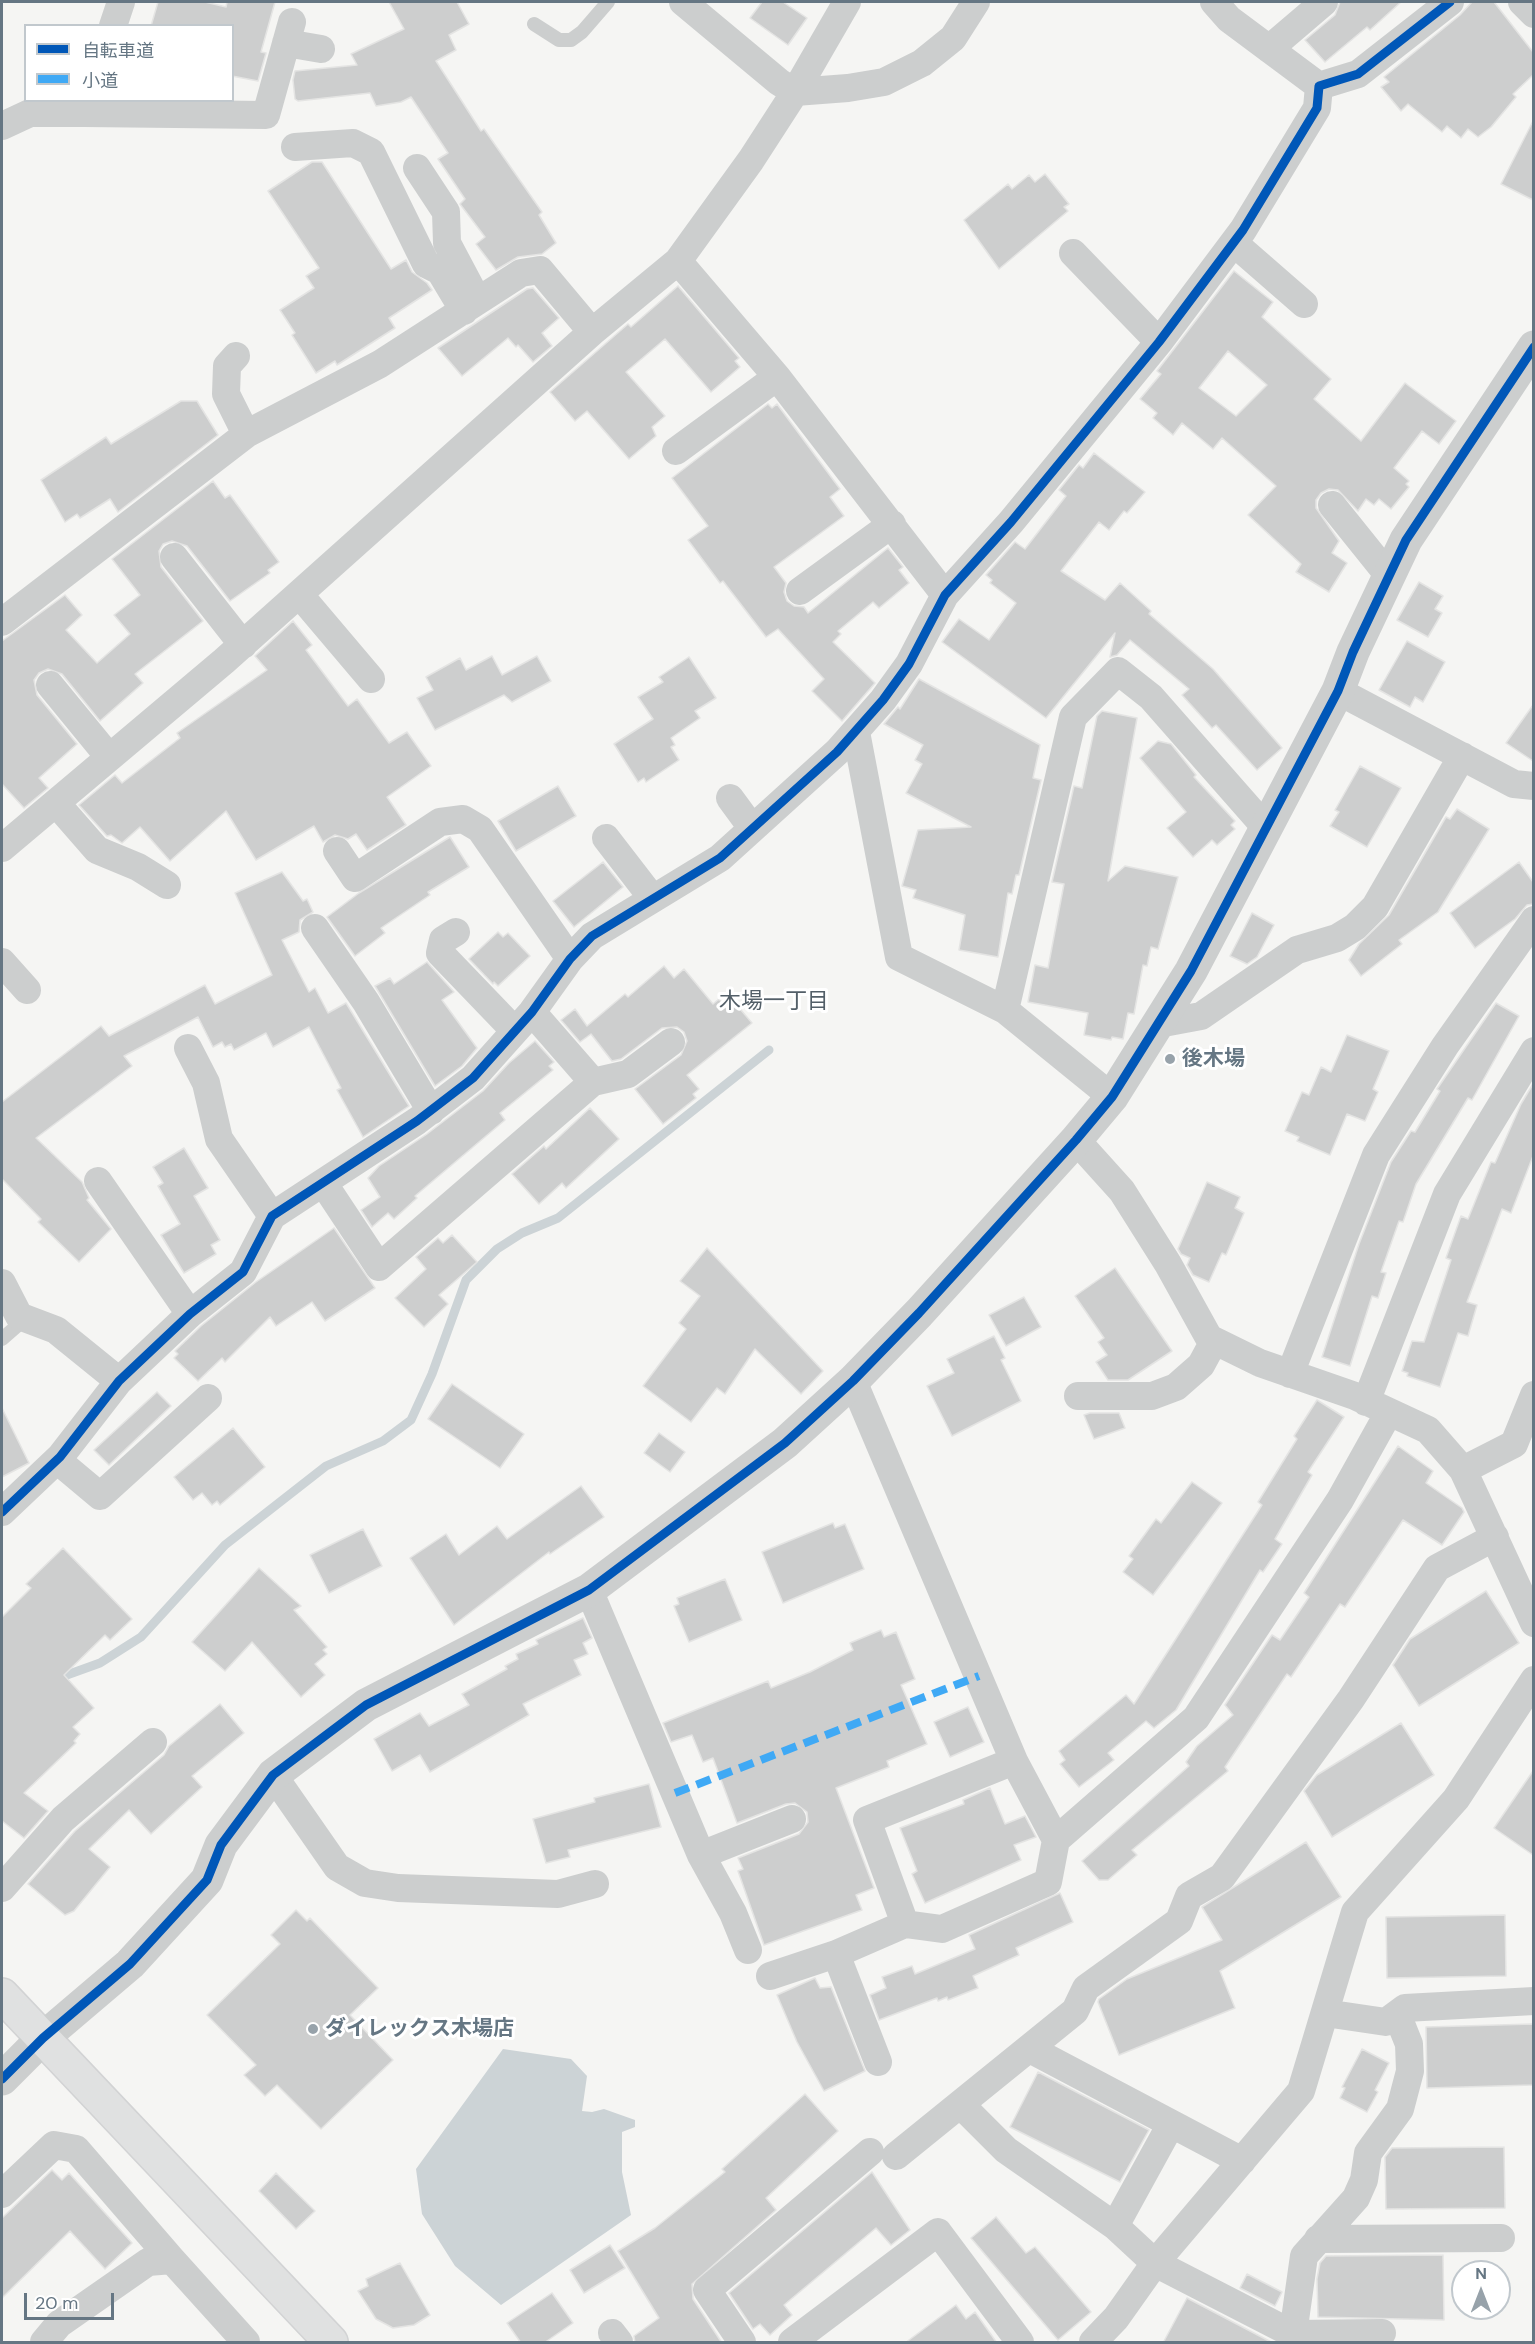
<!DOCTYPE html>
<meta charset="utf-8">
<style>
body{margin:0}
#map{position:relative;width:1535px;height:2344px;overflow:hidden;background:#f5f5f3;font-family:"DM Sans","Noto Sans JP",sans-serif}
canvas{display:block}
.frame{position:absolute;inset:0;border:3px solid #657683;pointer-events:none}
.legend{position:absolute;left:24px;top:24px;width:210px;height:78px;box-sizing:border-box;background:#fff;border:2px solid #c1c8cd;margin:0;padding:8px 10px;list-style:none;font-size:18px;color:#657683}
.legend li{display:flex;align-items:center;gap:12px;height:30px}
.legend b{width:30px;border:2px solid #c1c8cd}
.north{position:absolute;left:1451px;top:2260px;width:60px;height:60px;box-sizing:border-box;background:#fff;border:2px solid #c1c8cd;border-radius:50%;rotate:0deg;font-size:16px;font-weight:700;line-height:24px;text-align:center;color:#657683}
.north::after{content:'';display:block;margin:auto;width:21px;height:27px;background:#97a2aa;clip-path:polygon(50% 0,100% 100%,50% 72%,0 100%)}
.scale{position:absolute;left:24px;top:2293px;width:90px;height:27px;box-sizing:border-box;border:3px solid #657683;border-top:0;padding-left:8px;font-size:18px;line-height:21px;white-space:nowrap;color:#657683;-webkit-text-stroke:4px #fff;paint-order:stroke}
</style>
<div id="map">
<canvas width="1535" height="2344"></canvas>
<div class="frame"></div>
<ul class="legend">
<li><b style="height:8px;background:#0057b8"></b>自転車道</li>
<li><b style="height:8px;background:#3fa9f5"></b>小道</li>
</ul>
<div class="north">N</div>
<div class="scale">20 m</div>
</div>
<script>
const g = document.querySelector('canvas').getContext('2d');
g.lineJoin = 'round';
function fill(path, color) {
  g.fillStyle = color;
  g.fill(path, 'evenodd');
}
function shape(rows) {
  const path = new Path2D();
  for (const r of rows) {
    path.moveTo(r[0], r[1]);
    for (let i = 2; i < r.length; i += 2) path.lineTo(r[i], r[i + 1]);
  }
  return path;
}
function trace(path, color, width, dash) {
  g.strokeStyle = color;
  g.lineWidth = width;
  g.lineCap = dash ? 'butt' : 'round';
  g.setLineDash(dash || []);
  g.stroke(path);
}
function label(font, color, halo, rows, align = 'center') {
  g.font = font + ' "DM Sans","Noto Sans JP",sans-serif';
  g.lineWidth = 6;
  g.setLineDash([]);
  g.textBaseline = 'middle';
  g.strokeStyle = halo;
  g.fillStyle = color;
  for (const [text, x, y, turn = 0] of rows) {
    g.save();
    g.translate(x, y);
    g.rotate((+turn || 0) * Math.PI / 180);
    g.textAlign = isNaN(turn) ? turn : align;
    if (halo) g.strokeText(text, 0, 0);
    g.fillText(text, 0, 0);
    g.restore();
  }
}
fill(shape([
 [503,2049,571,2059,587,2076,582,2111,592,2112,604,2109,635,2120,635,2127,622,2132,622,2172,631,2215,501,2305,455,2266,422,2214,416,2169]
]), '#ccd3d6');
trace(shape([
 [53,1680,100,1663,141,1637,225,1545,326,1466,383,1441,411,1420,432,1374,466,1280,497,1249,522,1233,558,1218,769,1050]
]), '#ccd3d6', 9);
const building = shape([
 [158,2,205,2,226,7,227,2,275,2,261,52,266,53,258,81,232,76,232,26,151,26,158,2],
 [389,2,457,2,469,24,449,35,456,50,436,61,481,131,484,129,542,212,539,215,556,243,542,254,518,257,496,270,476,244,485,237,460,204,465,199,438,159,448,153,411,97,401,102,376,106,370,93,298,101,295,99,293,80,295,71,357,65,351,54,404,29,389,2],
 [762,2,783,2,807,18,788,45,750,18,762,2],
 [1340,2,1401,2,1370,30,1367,27,1325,62,1305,40,1335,15,1340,2],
 [1472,2,1494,2,1533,52,1533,75,1513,94,1516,97,1491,127,1478,137,1468,129,1461,138,1447,126,1442,132,1408,104,1401,111,1381,87,1389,82,1384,77,1460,15,1472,2],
 [1533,121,1533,200,1501,184,1533,121],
 [312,162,322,162,391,269,406,260,412,272,427,283,432,290,389,318,395,328,337,365,335,361,316,373,292,335,295,333,280,310,314,288,306,276,319,268,268,191,312,162],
 [1045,174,1069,204,1064,207,1068,211,999,269,964,220,1008,184,1012,189,1029,175,1035,182,1045,174],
 [1234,271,1273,302,1262,317,1331,379,1314,399,1361,441,1405,383,1456,421,1439,444,1422,431,1394,468,1409,481,1406,484,1409,487,1391,509,1379,499,1374,505,1366,499,1358,511,1338,490,1329,489,1321,493,1316,500,1316,508,1339,541,1332,553,1347,563,1329,592,1296,572,1301,564,1248,515,1276,486,1222,438,1213,449,1182,423,1173,435,1153,418,1157,413,1140,399,1161,374,1157,371,1234,271],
 [1228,351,1267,385,1236,416,1199,388,1228,351],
 [678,286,739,358,735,361,740,367,711,392,665,339,626,372,665,416,652,427,656,436,629,459,587,411,575,421,550,392,628,324,631,327,678,286],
 [533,288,559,318,542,333,552,346,533,362,518,345,516,347,508,338,462,376,438,348,527,289,533,288],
 [181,401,197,401,218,435,118,512,110,499,80,518,77,514,65,522,41,480,106,437,111,444,181,401],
 [768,404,772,408,777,404,840,489,830,497,844,516,774,567,786,583,784,592,787,601,794,606,804,607,808,613,888,548,903,567,899,570,909,583,879,608,873,602,838,631,841,634,833,642,875,683,842,721,812,691,824,679,778,629,766,637,723,581,720,583,688,540,708,526,672,478,768,404],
 [1094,453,1145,492,1127,513,1124,511,1109,530,1099,522,1061,571,1105,600,1120,583,1151,611,1149,614,1213,669,1282,748,1257,770,1216,725,1212,728,1182,695,1189,689,1130,640,1117,655,1110,657,1115,633,1046,718,942,642,959,619,989,640,1016,603,990,583,992,580,986,575,1015,542,1025,549,1066,496,1059,490,1079,465,1083,468,1094,453],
 [213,481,225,498,230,495,279,562,268,570,270,573,230,601,187,546,172,541,163,544,159,551,161,567,203,621,135,674,143,683,100,721,62,674,48,669,39,673,34,680,37,695,77,744,39,778,48,788,24,808,2,784,2,641,65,595,82,615,66,630,97,663,130,634,114,615,140,595,112,559,213,481],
 [1419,582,1443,596,1435,609,1442,613,1428,637,1397,620,1419,582],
 [293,621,312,645,306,650,348,706,357,699,389,743,407,732,431,766,387,797,406,825,367,850,356,834,348,839,335,835,323,842,314,826,256,860,226,811,170,861,140,827,122,843,111,835,107,836,79,805,115,775,122,783,180,738,177,733,267,670,255,656,293,621],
 [1407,641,1445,662,1423,702,1415,697,1410,707,1379,690,1407,641],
 [492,656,502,675,537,656,551,681,512,702,504,695,435,730,417,698,433,690,426,677,460,658,466,670,492,656],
 [689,657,716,698,695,711,700,718,671,738,675,745,671,747,679,760,646,782,644,778,638,782,614,744,653,719,638,697,663,682,659,677,689,657],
 [919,679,1040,745,1033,778,1041,780,1019,875,1016,875,1012,894,1008,893,998,957,959,950,965,915,913,898,916,890,902,886,918,830,971,827,906,793,922,764,915,760,923,745,884,724,898,707,900,709,919,679],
 [1533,705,1533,761,1506,743,1533,705],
 [1102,711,1137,718,1108,881,1125,866,1178,877,1158,949,1151,947,1147,966,1143,965,1134,1014,1128,1013,1123,1039,1112,1037,1111,1040,1084,1035,1088,1013,1028,1002,1035,965,1048,968,1064,884,1052,882,1074,786,1082,788,1097,716,1102,711],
 [1158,741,1171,744,1196,775,1194,777,1235,821,1231,825,1235,829,1217,845,1212,840,1193,857,1167,828,1186,812,1140,758,1158,741],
 [1360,766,1401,788,1367,847,1330,826,1339,812,1335,810,1360,766],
 [558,786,576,816,516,851,498,821,558,786],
 [1457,809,1489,829,1438,912,1399,940,1402,944,1361,976,1349,960,1359,944,1389,915,1446,817,1450,819,1457,809],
 [450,837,469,867,428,892,430,895,381,928,385,933,355,956,327,917,359,893,450,837],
 [603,862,623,887,574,927,553,901,603,862],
 [1519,862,1533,882,1533,904,1527,905,1515,919,1475,948,1450,913,1519,862],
 [282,872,303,901,307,899,313,912,300,920,299,932,282,940,309,992,315,988,328,1013,346,1003,409,1106,363,1137,337,1090,341,1088,309,1027,273,1047,266,1033,234,1050,231,1044,225,1047,222,1042,213,1047,198,1017,124,1056,132,1066,36,1138,82,1182,89,1198,87,1200,111,1229,79,1262,38,1222,41,1219,2,1179,2,1102,101,1026,109,1036,205,985,215,1004,272,975,235,893,282,872],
 [1252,913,1274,925,1257,957,1247,964,1230,956,1252,913],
 [498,932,503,937,508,933,530,956,498,986,494,982,493,984,469,959,498,932],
 [427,962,454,992,442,1000,477,1048,462,1066,435,1086,375,986,390,978,394,984,427,962],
 [664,966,674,978,684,969,713,1004,719,999,727,1009,735,1003,752,1023,687,1075,699,1089,693,1094,696,1098,663,1124,635,1089,681,1055,687,1041,684,1032,677,1027,662,1028,621,1059,612,1061,591,1034,580,1042,561,1020,575,1009,587,1026,625,994,628,997,664,966],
 [1496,1003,1519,1016,1472,1100,1468,1098,1416,1184,1403,1222,1399,1221,1381,1272,1386,1273,1378,1298,1372,1296,1350,1366,1322,1357,1359,1244,1391,1162,1411,1131,1415,1132,1440,1091,1437,1089,1496,1003],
 [1347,1035,1389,1051,1373,1089,1378,1092,1365,1121,1347,1114,1330,1155,1297,1141,1299,1137,1285,1131,1302,1092,1309,1095,1321,1067,1331,1072,1347,1035],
 [535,1041,554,1062,549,1066,553,1070,500,1113,505,1120,415,1196,417,1198,394,1219,388,1213,372,1227,361,1210,380,1197,368,1178,379,1166,427,1134,483,1091,509,1063,535,1041],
 [1533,1084,1533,1156,1511,1213,1502,1209,1467,1302,1477,1305,1468,1336,1458,1333,1440,1387,1407,1376,1408,1373,1402,1371,1412,1341,1424,1342,1451,1260,1446,1258,1461,1216,1468,1219,1491,1162,1495,1163,1521,1104,1533,1084],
 [590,1108,619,1139,566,1188,562,1183,539,1204,512,1174,544,1146,546,1149,590,1108],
 [184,1148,208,1188,194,1196,220,1240,211,1245,216,1254,184,1273,161,1235,180,1224,158,1186,163,1183,153,1167,184,1148],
 [1207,1182,1240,1197,1235,1208,1244,1213,1226,1255,1222,1253,1209,1282,1193,1275,1187,1265,1190,1258,1181,1254,1178,1249,1207,1182],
 [334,1228,375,1288,325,1321,312,1302,276,1326,270,1317,225,1362,222,1358,198,1381,174,1358,178,1354,175,1351,201,1326,256,1282,334,1228],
 [452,1235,477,1262,439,1295,448,1304,424,1327,395,1298,426,1269,416,1257,438,1238,443,1243,452,1235],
 [707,1248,823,1371,801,1394,755,1349,725,1394,717,1388,691,1422,643,1386,686,1329,679,1323,700,1296,680,1281,707,1248],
 [1115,1268,1172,1351,1128,1380,1108,1380,1096,1362,1107,1355,1098,1342,1104,1338,1075,1296,1115,1268],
 [1024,1297,1041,1327,1006,1346,989,1315,1024,1297],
 [994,1336,1005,1358,1001,1360,1021,1401,952,1436,927,1386,954,1373,947,1359,994,1336],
 [452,1384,524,1434,500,1468,428,1419,452,1384],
 [157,1392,171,1406,109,1465,94,1450,157,1392],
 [1317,1400,1344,1417,1308,1472,1312,1475,1275,1539,1282,1544,1263,1572,1260,1570,1176,1710,1154,1728,1146,1721,1108,1753,1114,1760,1079,1787,1060,1764,1065,1760,1059,1751,1126,1695,1134,1704,1262,1505,1258,1502,1297,1439,1294,1436,1317,1400],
 [2,1408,29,1463,2,1477,2,1408],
 [1090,1413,1119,1413,1125,1428,1094,1439,1084,1415,1090,1413],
 [233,1428,265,1467,220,1505,217,1501,212,1505,202,1493,193,1500,174,1477,233,1428],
 [659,1433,685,1452,670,1472,644,1453,659,1433],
 [1398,1446,1433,1471,1426,1483,1462,1508,1464,1512,1442,1545,1403,1520,1345,1607,1340,1604,1291,1677,1287,1674,1225,1767,1228,1771,1132,1850,1137,1855,1108,1880,1099,1880,1082,1861,1189,1766,1186,1762,1197,1746,1233,1715,1225,1705,1272,1635,1280,1640,1309,1597,1304,1593,1398,1446],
 [1192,1482,1222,1503,1153,1595,1123,1572,1133,1559,1129,1556,1156,1519,1161,1523,1192,1482],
 [581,1486,604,1517,550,1554,549,1552,454,1625,410,1558,446,1534,459,1555,497,1526,507,1539,581,1486],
 [833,1523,835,1528,845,1524,864,1569,783,1603,762,1552,833,1523],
 [363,1529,382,1566,329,1593,310,1555,363,1529],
 [63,1548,132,1619,110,1640,105,1635,64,1675,94,1708,73,1727,80,1734,74,1741,76,1743,24,1793,48,1811,24,1838,2,1821,2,1617,31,1588,26,1584,63,1548],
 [259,1568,301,1606,294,1610,327,1647,323,1650,327,1654,315,1664,325,1675,301,1697,252,1642,225,1671,192,1642,259,1568],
 [725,1579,742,1620,689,1642,674,1606,679,1604,677,1598,725,1579],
 [1486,1591,1519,1643,1419,1706,1393,1665,1410,1639,1486,1591],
 [583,1618,592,1638,583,1643,588,1654,574,1660,581,1675,523,1704,529,1715,430,1772,420,1755,392,1771,374,1739,420,1713,429,1726,469,1705,462,1694,507,1669,505,1666,518,1659,516,1654,538,1644,536,1640,583,1618],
 [881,1630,884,1637,896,1632,915,1679,901,1685,927,1744,887,1761,889,1767,836,1788,874,1888,856,1895,862,1910,764,1945,738,1871,743,1869,738,1858,799,1834,808,1822,807,1812,795,1803,786,1804,737,1823,713,1758,703,1762,692,1735,671,1742,663,1723,768,1681,771,1688,810,1672,853,1650,850,1643,881,1630],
 [220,1704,244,1733,192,1776,202,1787,151,1834,129,1810,89,1849,110,1867,74,1911,65,1915,28,1884,75,1831,164,1755,169,1746,220,1704],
 [968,1707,984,1742,950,1757,934,1722,968,1707],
 [1401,1723,1434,1775,1332,1837,1304,1791,1317,1775,1401,1723],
 [1533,1771,1533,1855,1494,1828,1533,1771],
 [649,1784,661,1827,568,1850,570,1857,546,1863,533,1819,595,1802,594,1798,649,1784],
 [990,1788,1005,1824,1025,1816,1036,1837,1014,1845,1021,1860,925,1903,912,1874,917,1871,900,1828,964,1804,963,1800,990,1788],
 [1306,1842,1341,1897,1220,1971,1235,2008,1119,2055,1098,2002,1099,1999,1127,1979,1222,1940,1202,1907,1306,1842],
 [1060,1893,1073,1922,1016,1948,1019,1955,973,1976,978,1988,948,2000,947,1997,938,2001,937,1998,879,2020,870,1995,886,1988,882,1977,912,1966,915,1974,975,1949,969,1935,1060,1893],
 [296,1910,307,1921,310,1918,378,1988,350,2015,393,2060,321,2129,277,2085,265,2096,244,2075,256,2065,207,2015,280,1944,271,1935,296,1910],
 [1505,1915,1506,1976,1387,1978,1386,1917,1505,1915],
 [815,1978,820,1988,831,1987,865,2071,824,2091,797,2042,777,1995,815,1978],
 [1533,2024,1533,2085,1427,2088,1426,2027,1533,2024],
 [1362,2049,1389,2063,1375,2090,1378,2092,1367,2112,1340,2098,1345,2088,1342,2087,1362,2049],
 [1038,2072,1149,2130,1120,2182,1010,2127,1038,2072],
 [805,2094,838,2131,766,2198,776,2210,692,2284,693,2299,722,2343,635,2343,634,2336,659,2318,618,2251,655,2228,725,2172,722,2169,805,2094],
 [1504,2147,1505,2208,1386,2209,1385,2157,1392,2148,1504,2147],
 [52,2170,62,2180,69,2173,132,2243,105,2269,70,2231,2,2298,2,2218,52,2170],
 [872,2172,910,2230,891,2245,876,2228,784,2305,792,2315,770,2335,760,2324,753,2329,729,2293,872,2172],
 [276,2173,315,2211,296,2229,259,2191,276,2173],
 [996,2217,1026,2253,1035,2247,1091,2312,1058,2340,971,2238,996,2217],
 [610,2245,625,2268,584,2293,570,2270,610,2245],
 [1443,2255,1444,2320,1318,2317,1317,2279,1320,2263,1326,2256,1443,2255],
 [400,2263,430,2315,414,2325,393,2328,376,2319,358,2291,368,2286,366,2279,400,2263],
 [1247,2274,1282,2292,1275,2306,1240,2288,1247,2274],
 [552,2293,573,2323,544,2343,521,2343,507,2323,552,2293],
 [1187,2298,1273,2343,1163,2343,1187,2298],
 [956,2305,966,2319,975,2312,997,2343,905,2343,956,2305]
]);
fill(building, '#cdcece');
trace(building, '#e4e4e3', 1.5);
const secondary = shape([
 [2,1995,331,2342]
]);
trace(secondary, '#d2d3d4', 36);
trace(shape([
 [534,24,559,40,571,40,582,32,608,2],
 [2,1339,26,1318]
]), '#cccece', 14);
trace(shape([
 [683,2,779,82,795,92,848,88,884,82,922,63,953,38,976,2],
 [1214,2,1229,19,1319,86],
 [1522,2,1534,14],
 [113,26,121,2],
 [286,43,321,49],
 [1269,49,1324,2],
 [89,100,84,113,266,115,292,22],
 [2,126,30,113,84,113],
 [295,147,353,143,371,152,426,264,440,271,464,311],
 [417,168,446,212,447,243,473,292],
 [1234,243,1304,304],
 [1073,253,1159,342],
 [678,261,777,377,945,595],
 [236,356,227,366,226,394,246,434],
 [676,451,777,377],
 [1332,505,1389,576],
 [174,557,243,645],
 [800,591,892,524],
 [299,594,371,679],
 [2,622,248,433,380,364,521,273,540,270,592,332],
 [50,685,109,757],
 [1338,691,1514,784,1534,786],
 [856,732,899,957,1005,1010,1112,1097],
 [730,798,752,828],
 [56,803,97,850,138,867,167,885],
 [606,838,653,899],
 [2,848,224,661,592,332,678,261,751,160,795,92,847,2],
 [337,851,355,878,440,822,463,819,480,829,570,959],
 [315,928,366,1002,431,1111],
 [456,932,443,940,440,953,514,1030],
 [2,962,27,990],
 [1005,1010,1073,717,1118,671,1151,697,1267,829],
 [1158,1024,1201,1016,1297,950,1337,938,1355,927,1375,907,1462,756],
 [188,1048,206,1083,219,1139,272,1216],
 [593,1082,628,1074,671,1042],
 [1076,1140,1122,1191,1168,1264,1209,1338,1260,1363,1355,1396,1428,1430,1463,1470,1534,1623],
 [98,1181,190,1314],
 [324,1184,379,1267,593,1082,532,1012],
 [2,1283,19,1316,56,1330,119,1381],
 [1290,1374,1376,1155,1445,1046,1534,920],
 [853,1381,1014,1761,1056,1840,1048,1882,942,1929,905,1924,867,1820,1014,1761],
 [1078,1396,1152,1396,1176,1387,1201,1365,1214,1341],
 [1366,1402,1447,1194,1534,1051],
 [57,1460,100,1496,208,1398],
 [1463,1470,1514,1444,1534,1395],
 [2,1512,60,1457,119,1381,190,1314,243,1272,272,1216,417,1121,473,1078,532,1012,570,959,592,936,720,858,837,752,883,700,909,664,945,595,1011,522,1159,342,1243,230,1317,108,1319,86,1358,74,1450,2],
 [589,1590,701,1855,733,1913,748,1950],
 [273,1775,337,1867,365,1883,398,1888,558,1894,595,1884],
 [1056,1840,1196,1718,1340,1500,1389,1412],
 [701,1855,792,1819],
 [2,1888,63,1819,153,1742],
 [770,1976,836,1954],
 [1325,2013,1386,2022,1405,2008,1534,2001],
 [1030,2049,1242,2161],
 [878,2062,836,1954,905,1924],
 [961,2105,1006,2150,1115,2226,1155,2263,1293,2334,1382,2333],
 [896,2156,1075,2011,1086,1988,1179,1921,1189,1896,1222,1877,1351,1699,1437,1568,1495,1537],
 [2,2194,54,2145,76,2149,172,2260],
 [1115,2226,1171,2124],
 [1318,2239,1501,2238],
 [612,2333,619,2342],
 [1293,2334,1304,2256,1356,2198,1364,2180,1368,2153,1400,2109,1410,2071,1409,2044,1397,2014],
 [44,2342,59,2324,148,2262,172,2260,246,2342],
 [742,2342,707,2290,870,2152],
 [792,2342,938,2232,1020,2342],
 [1093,2342,1116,2318,1155,2263,1301,2091,1355,1912,1456,1799,1534,1680]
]), '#cccece', 28);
trace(shape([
 [2,2079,43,2038,130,1964,207,1880,221,1845,273,1775,366,1705,589,1590,785,1443,853,1381,919,1313,1076,1140,1112,1097,1191,971,1338,691,1353,652,1406,540,1534,347]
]), '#cccece', 33);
trace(secondary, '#e0e1e1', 33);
trace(shape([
 [675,1793,979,1676]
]), '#3fa9f5', 8, [15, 8]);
trace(shape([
 [2,1512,60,1457,119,1381,190,1314,243,1272,272,1216,417,1121,473,1078,532,1012,570,959,592,936,720,858,837,752,883,700,909,664,945,595,1011,522,1159,342,1243,230,1317,108,1319,86,1358,74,1450,2],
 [2,2079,43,2038,130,1964,207,1880,221,1845,273,1775,366,1705,589,1590,785,1443,853,1381,919,1313,1076,1140,1112,1097,1191,971,1338,691,1353,652,1406,540,1534,347]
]), '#0057b8', 9);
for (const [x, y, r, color] of [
 [1170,1059,6,"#97a2aa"],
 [313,2029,6,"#97a2aa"]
]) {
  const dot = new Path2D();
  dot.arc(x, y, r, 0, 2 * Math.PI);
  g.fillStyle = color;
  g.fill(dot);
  trace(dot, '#fff', 2);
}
label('bold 21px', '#657683', '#fff', [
 ["後木場",1182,1059],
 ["ダイレックス木場店",325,2029]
], 'left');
label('22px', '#535f68', '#fff', [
 ["木場一丁目",774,1002]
]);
</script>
